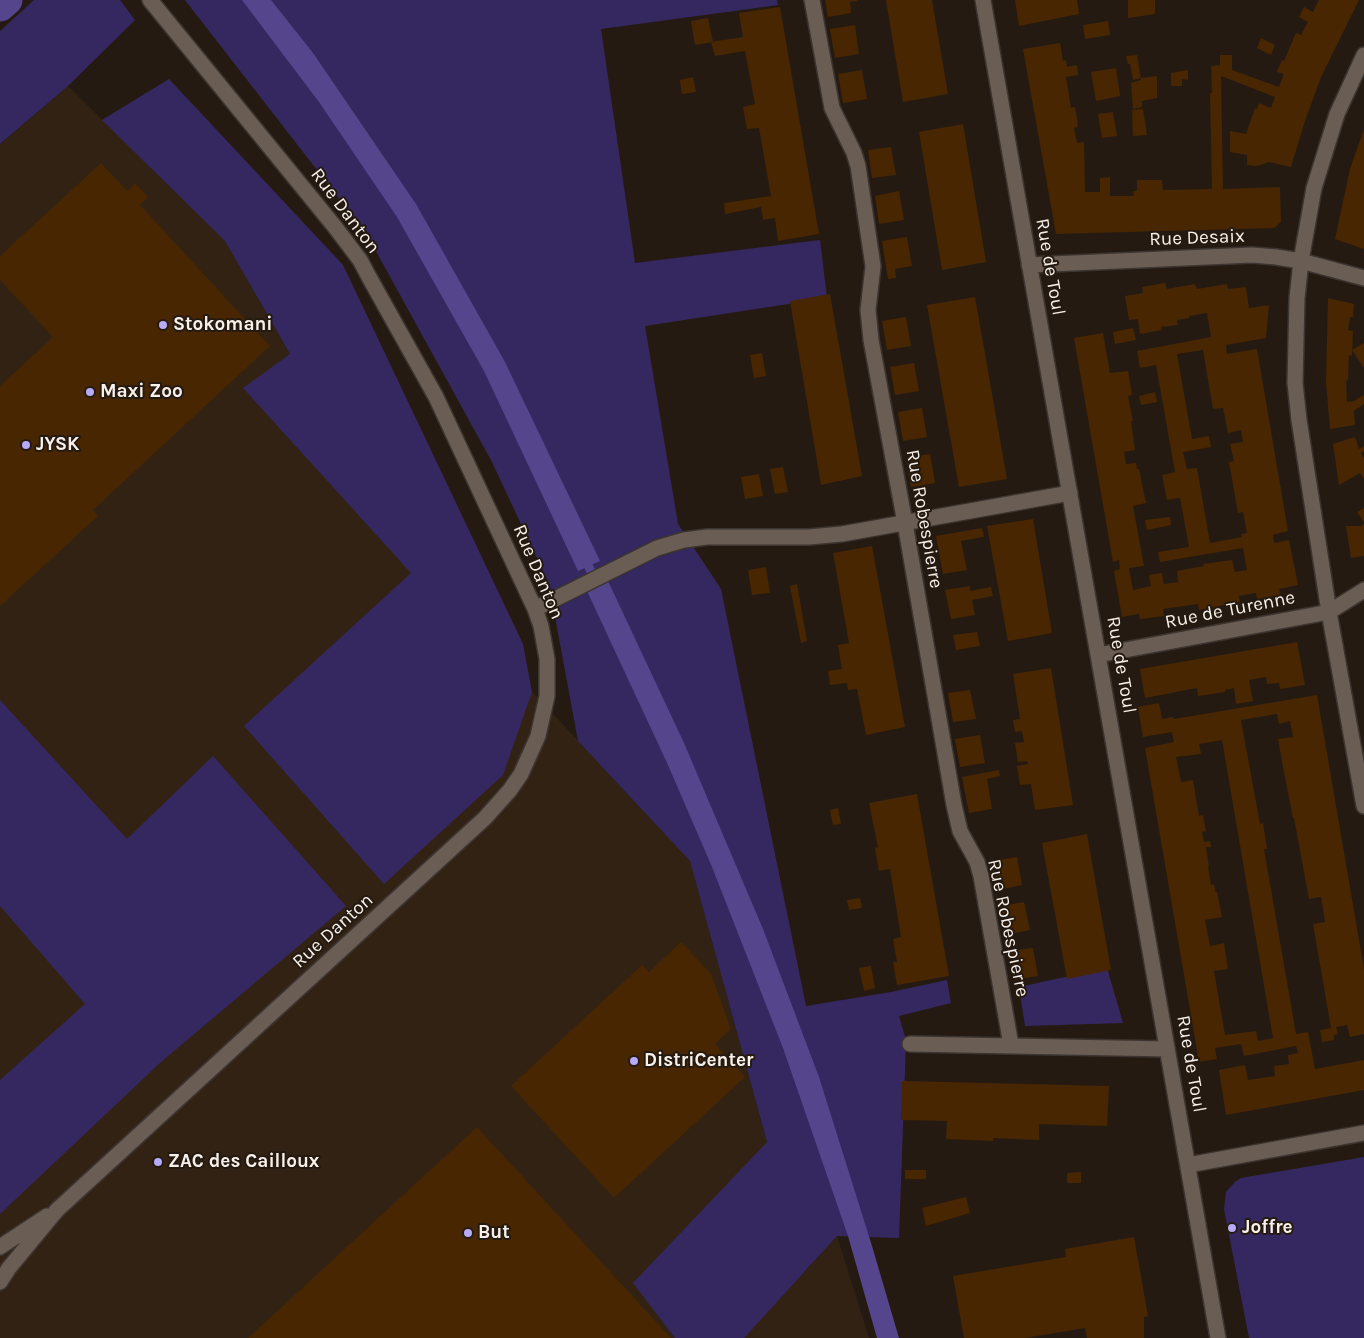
<!DOCTYPE html>
<style>
body{margin:0}
canvas{display:block;background:#241a11}
</style>
<canvas width="1364" height="1338"></canvas>
<script>
const g = document.querySelector('canvas').getContext('2d');
g.lineJoin = 'round';
function fill(path, color) {
  g.fillStyle = color;
  g.fill(path, 'evenodd');
}
function shape(rows) {
  const path = new Path2D();
  for (const r of rows) {
    path.moveTo(r[0], r[1]);
    for (let i = 2; i < r.length; i += 2) path.lineTo(r[i], r[i + 1]);
  }
  return path;
}
function trace(path, color, width, dash) {
  g.strokeStyle = color;
  g.lineWidth = width;
  g.lineCap = dash ? 'butt' : 'round';
  g.setLineDash(dash || []);
  g.stroke(path);
}
function label(font, color, halo, rows, align = 'center') {
  g.font = font + ' Karla,sans-serif';
  g.lineWidth = 4;
  g.setLineDash([]);
  g.textBaseline = 'middle';
  g.strokeStyle = halo;
  g.fillStyle = color;
  for (const [text, x, y, turn = 0] of rows) {
    g.save();
    g.translate(x, y);
    g.rotate((+turn || 0) * Math.PI / 180);
    g.textAlign = isNaN(turn) ? turn : align;
    if (halo) g.strokeText(text, 0, 0);
    g.fillText(text, 0, 0);
    g.restore();
  }
}
fill(shape([
 [68,86,225,241,404,554,690,861,803,1274,837,1236,869,1338,0,1338,0,145]
]), '#312214');
fill(shape([
 [34,0,120,0,135,20,68,86,0,144,0,31],
 [185,0,777,0,778,5,601,29,635,263,820,240,827,298,645,326,678,524,721,589,806,1006,891,992,947,980,951,1003,899,1016,906,1040,899,1238,837,1236,744,1338,675,1338,633,1283,767,1142,690,861,578,741,549,584,492,462,366,233],
 [169,79,343,265,523,644,532,692,503,775,384,884,244,726,411,573,243,388,290,354,225,241,102,120],
 [0,700,127,839,213,756,346,906,161,1062,0,1214,0,1080,85,1004,0,906],
 [1107,968,1123,1023,1025,1026,1019,987],
 [1364,1157,1364,1338,1249,1338,1224,1209,1226,1192,1235,1182,1241,1178]
]), '#352861');
fill(shape([
 [242,0,271,0,313,53,416,204,505,362,600,561,578,571,484,371,397,217,319,102],
 [608,581,684,743,763,929,819,1077,872,1246,899,1338,877,1338,848,1236,783,1048,712,867,668,765,587,591]
]), '#55458d');
trace(shape([
 [584,556,596,583]
]), '#55458d', 9);
trace(shape([
 [0,6,7,0]
]), '#55458d', 31);
fill(shape([
 [825,0,857,0,857,1,850,2,851,13,828,17],
 [886,0,932,0,948,94,903,102],
 [1015,0,1077,0,1079,14,1019,26],
 [1128,0,1155,0,1155,14,1128,18],
 [1319,0,1359,0,1321,77,1304,124,1291,167,1269,162,1257,166,1247,165,1247,155,1230,152,1230,131,1246,134,1255,108,1257,109,1259,103,1271,108,1275,97,1221,76,1223,189,1280,187,1281,222,1274,228,1056,234,1023,49,1060,43,1063,61,1066,60,1067,67,1077,65,1078,75,1066,77,1071,108,1075,107,1077,118,1078,127,1074,128,1077,143,1084,142,1085,192,1100,192,1100,178,1110,177,1110,196,1134,196,1133,191,1137,191,1137,180,1162,180,1163,190,1212,189,1210,93,1212,93,1211,66,1220,65,1220,55,1232,55,1232,70,1279,87,1284,74,1277,72,1282,60,1284,61,1296,33,1301,35,1308,22,1299,17,1304,7,1313,12],
 [780,7,819,234,778,241,775,218,763,220,761,207,725,214,724,203,771,196,759,128,747,129,743,107,755,104,745,51,715,56,711,42,743,37,739,13],
 [708,18,713,42,695,45,691,21],
 [1108,21,1110,35,1085,39,1083,25],
 [855,25,859,54,835,58,830,29],
 [1261,38,1275,45,1271,55,1257,48],
 [1137,55,1141,78,1133,80,1130,64,1128,64,1126,56],
 [1116,68,1120,96,1096,101,1091,72],
 [862,70,867,99,843,103,838,74],
 [1188,70,1188,80,1182,79,1182,86,1171,86,1171,73],
 [1157,76,1157,98,1142,101,1142,107,1133,109,1131,83,1141,80,1141,78],
 [693,77,696,92,682,94,680,80],
 [1143,109,1147,135,1133,136,1132,110],
 [1113,112,1117,136,1102,138,1098,114],
 [963,124,986,262,942,270,919,132],
 [1364,129,1364,249,1335,239,1350,169],
 [891,147,896,175,872,178,868,150],
 [101,163,127,191,135,183,148,197,140,205,270,346,93,510,98,516,0,606,0,386,53,337,0,280,0,256],
 [899,191,904,220,879,224,875,196],
 [907,237,912,266,895,269,896,278,888,279,882,241],
 [1165,283,1167,289,1195,284,1197,289,1227,284,1228,289,1246,287,1249,308,1269,305,1266,338,1226,345,1227,354,1257,349,1288,531,1273,535,1274,543,1289,540,1298,585,1279,589,1281,595,1257,599,1256,593,1239,596,1240,602,1199,610,1198,604,1163,609,1164,616,1140,619,1139,614,1122,617,1114,571,1120,569,1119,560,1113,562,1074,338,1103,333,1110,373,1128,371,1132,395,1128,396,1133,421,1131,421,1135,450,1124,452,1126,464,1136,463,1137,469,1139,469,1146,503,1133,506,1144,566,1129,568,1133,590,1151,586,1149,575,1162,573,1164,584,1178,582,1177,571,1204,566,1203,564,1232,560,1235,572,1247,570,1243,548,1160,562,1158,552,1189,547,1180,498,1167,500,1162,475,1175,472,1156,365,1140,368,1137,351,1211,337,1207,313,1189,316,1189,318,1177,320,1178,325,1161,327,1162,330,1140,334,1138,319,1129,320,1125,296,1143,293,1142,287],
 [1203,350,1213,409,1223,408,1228,433,1241,430,1243,442,1230,444,1234,461,1229,462,1238,513,1243,512,1247,533,1241,534,1242,537,1210,543,1197,468,1187,469,1183,452,1211,447,1209,436,1192,439,1177,354],
 [830,294,862,476,821,485,790,301],
 [975,297,1007,479,959,487,927,305],
 [1328,298,1354,304,1353,317,1350,317,1348,330,1353,331,1352,356,1349,355,1348,380,1346,381,1347,402,1354,401,1364,395,1364,404,1354,411,1355,425,1330,429,1326,381],
 [906,317,911,346,887,350,882,321],
 [1133,328,1136,340,1115,344,1113,332],
 [1364,343,1364,368,1352,350],
 [762,353,766,376,754,378,750,355],
 [914,363,919,391,895,395,890,367],
 [1155,392,1157,402,1141,405,1139,396],
 [922,408,927,437,903,441,898,412],
 [1355,437,1359,449,1364,446,1364,451,1361,453,1364,458,1364,479,1360,473,1339,485,1333,444],
 [930,454,935,483,911,487,906,458],
 [783,467,788,492,775,494,770,469],
 [759,474,763,496,745,499,741,477],
 [1364,508,1364,522,1357,512],
 [1170,517,1171,525,1147,530,1145,520],
 [1033,519,1052,633,1008,641,987,526],
 [1364,524,1364,556,1351,558,1346,526,1362,526],
 [982,528,984,537,961,541,967,570,943,574,936,536],
 [872,546,905,727,866,735,857,689,848,690,847,683,830,685,828,671,842,669,838,645,849,643,833,553],
 [766,567,770,593,752,595,748,570],
 [797,584,807,641,801,643,790,586],
 [970,586,970,591,991,587,993,596,972,600,975,615,951,619,945,590],
 [977,632,980,646,956,650,953,635],
 [1297,642,1305,685,1280,689,1279,683,1267,684,1266,677,1249,680,1253,701,1236,704,1234,688,1225,690,1225,692,1198,696,1197,688,1145,698,1140,669],
 [1051,668,1073,805,1035,810,1031,784,1020,785,1017,766,1028,764,1027,761,1018,762,1015,743,1024,742,1022,731,1015,732,1013,720,1020,719,1013,674],
 [970,690,976,719,953,722,948,693],
 [1317,695,1364,969,1364,1034,1350,1037,1347,1025,1336,1027,1338,1034,1334,1035,1334,1040,1322,1042,1320,1030,1331,1028,1313,924,1325,922,1321,897,1309,899,1294,818,1293,818,1283,767,1278,739,1293,737,1290,721,1279,724,1277,714,1241,720,1260,824,1263,823,1267,849,1264,849,1296,1034,1308,1032,1315,1069,1364,1060,1364,1090,1226,1115,1219,1070,1245,1065,1248,1080,1275,1076,1274,1066,1289,1064,1288,1055,1298,1053,1296,1046,1244,1056,1241,1044,1215,1048,1217,1059,1199,1062,1145,748,1174,742,1172,732,1143,737,1138,707,1159,703,1162,719,1173,717,1174,719],
 [1222,740,1273,1038,1258,1041,1256,1031,1225,1035,1214,971,1228,969,1224,943,1210,946,1205,920,1222,917,1217,892,1215,892,1214,884,1211,885,1208,867,1209,867,1206,847,1211,847,1210,841,1204,842,1202,832,1206,831,1203,815,1199,816,1193,780,1181,782,1176,757,1201,754,1199,744],
 [980,735,985,763,960,767,955,739],
 [999,770,1000,776,987,779,992,809,969,813,962,777],
 [917,794,949,976,897,985,893,962,897,962,893,939,901,937,890,869,879,871,875,848,878,847,869,803],
 [838,808,841,824,833,825,830,810],
 [1087,834,1111,970,1067,979,1042,843],
 [1017,857,1022,885,998,890,993,861],
 [860,898,862,908,849,910,847,900],
 [1024,902,1030,930,1006,935,1001,906],
 [681,942,711,974,731,1029,715,1044,745,1077,614,1198,511,1086,642,965,649,972],
 [1033,948,1038,976,1014,980,1009,951],
 [871,966,875,988,864,991,859,968],
 [902,1081,1109,1086,1107,1126,1039,1124,1039,1140,993,1138,993,1141,946,1139,947,1121,901,1120],
 [477,1127,671,1338,248,1338],
 [905,1170,926,1170,926,1179,905,1179],
 [1081,1172,1081,1183,1067,1183,1067,1173],
 [966,1197,970,1213,926,1226,922,1208],
 [1134,1237,1148,1316,1144,1317,1144,1338,1087,1338,1085,1328,1025,1338,964,1338,953,1276,1066,1257,1065,1249]
]), '#472601');
const street = shape([
 [812,0,832,108,854,153,858,166,873,266,868,310,871,340,905,523,954,805,960,831,977,862,981,876,1011,1045],
 [983,0,1218,1338],
 [1364,55,1337,114,1314,188,1301,261,1297,298,1295,383,1299,420,1329,612,1364,806],
 [1029,265,1252,255,1276,257,1301,261,1364,278],
 [535,609,657,548,684,540,707,537,809,537,842,534,1070,493],
 [1098,655,1329,612,1364,590],
 [910,1044,1167,1049],
 [1188,1165,1364,1133],
 [0,1247,47,1216],
 [0,1282,9,1268,57,1210,485,818,510,790,521,774,538,736,547,696,547,659,541,626,535,609,436,397,369,277,360,260,335,227,150,0]
]);
trace(street, '#3c3430', 18);
trace(street, '#6a5d53', 15);
for (const [x, y, r, color] of [
 [163,325,5,"#b7abf7"],
 [90,392,5,"#b7abf7"],
 [26,445,5,"#b7abf7"],
 [634,1061,5,"#b7abf7"],
 [158,1162,5,"#b7abf7"],
 [1232,1228,5,"#b7abf7"],
 [468,1233,5,"#b7abf7"]
]) {
  const dot = new Path2D();
  dot.arc(x, y, r, 0, 2 * Math.PI);
  g.fillStyle = color;
  g.fill(dot);
  trace(dot, '#241a11', 2);
}
label('19px', '#f8f0ea', '#241a11', [
 ["Rue Danton",345,211,53],
 ["Rue Desaix",1197,238,-2],
 ["Rue de Toul",1050,267,80],
 ["Rue Robespierre",924,519,80],
 ["Rue Danton",538,572,67],
 ["Rue de Turenne",1230,610,-11],
 ["Rue de Toul",1121,665,80],
 ["Rue Robespierre",1008,928,78],
 ["Rue Danton",333,931,-42],
 ["Rue de Toul",1191,1064,80]
]);
label('bold 19px', '#f8f0ea', '#241a11', [
 ["Stokomani",173,325],
 ["Maxi Zoo",100,392],
 ["JYSK",36,445],
 ["DistriCenter",644,1061],
 ["ZAC des Cailloux",168,1162],
 ["Joffre",1242,1228],
 ["But",478,1233]
], 'left');
</script>
